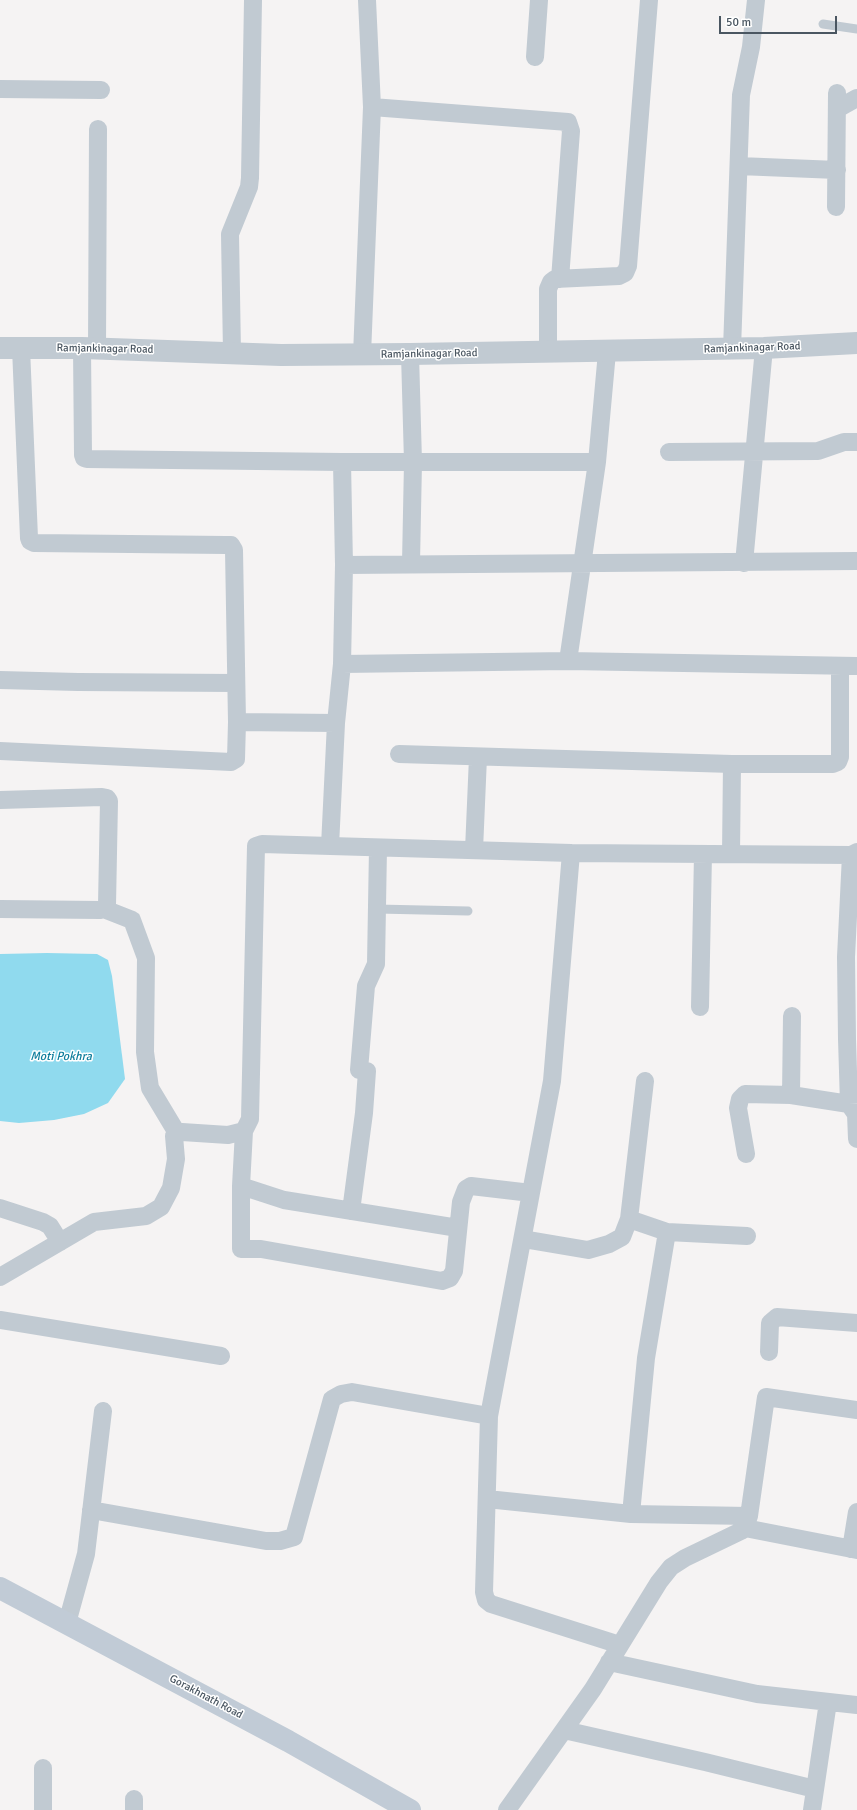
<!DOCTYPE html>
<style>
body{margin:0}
#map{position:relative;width:857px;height:1810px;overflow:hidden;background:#f5f3f3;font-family:Signika,sans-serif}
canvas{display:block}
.scale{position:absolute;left:719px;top:16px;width:118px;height:18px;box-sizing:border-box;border:2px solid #4a5661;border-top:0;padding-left:5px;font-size:12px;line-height:14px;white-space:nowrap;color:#4a5661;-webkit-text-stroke:3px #fff;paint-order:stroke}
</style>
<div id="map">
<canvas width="857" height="1810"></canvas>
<div class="scale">50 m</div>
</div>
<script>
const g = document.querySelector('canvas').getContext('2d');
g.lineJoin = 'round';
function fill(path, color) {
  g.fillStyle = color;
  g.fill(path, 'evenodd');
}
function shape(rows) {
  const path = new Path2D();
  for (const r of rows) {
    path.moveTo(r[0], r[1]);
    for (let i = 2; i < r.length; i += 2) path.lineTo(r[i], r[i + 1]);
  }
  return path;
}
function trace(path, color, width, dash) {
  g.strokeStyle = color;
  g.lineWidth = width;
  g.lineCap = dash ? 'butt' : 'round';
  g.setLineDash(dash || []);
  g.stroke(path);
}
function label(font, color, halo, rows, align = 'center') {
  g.font = font + ' Signika,sans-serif';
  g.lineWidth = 3;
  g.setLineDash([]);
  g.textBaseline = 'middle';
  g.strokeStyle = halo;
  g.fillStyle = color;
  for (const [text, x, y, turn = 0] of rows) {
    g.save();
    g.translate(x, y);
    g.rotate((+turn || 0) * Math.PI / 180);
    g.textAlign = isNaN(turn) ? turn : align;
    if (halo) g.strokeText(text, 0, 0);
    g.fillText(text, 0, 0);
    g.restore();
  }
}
fill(shape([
 [47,953,97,954,108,960,112,976,125,1079,108,1103,84,1114,54,1120,19,1123,0,1121,0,954]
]), '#90daee');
trace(shape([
 [823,24,857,29],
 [377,909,468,911]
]), '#c1cad2', 9);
trace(shape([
 [535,57,539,0],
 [0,89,101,90],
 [372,107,568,122,571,131,560,279],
 [837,109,857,98],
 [739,166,837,170],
 [836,207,837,93],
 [82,348,83,455,84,458,87,459,342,462,597,462],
 [97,348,98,129],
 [732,349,741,95,751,47,756,0],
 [232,353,230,234,249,187,250,178,253,0],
 [548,353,548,289,551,282,555,279,619,276,625,273,628,266,649,0],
 [410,354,413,462,411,563],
 [362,355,372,107,367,0],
 [669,452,818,451,844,442,857,442],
 [744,563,764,348],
 [344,565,857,561],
 [568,661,597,462,607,352],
 [342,664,568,661,857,666],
 [0,680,78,682,235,683],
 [237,722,336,723],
 [0,751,231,762,236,759,237,722,234,550,231,545,226,545,34,543,30,541,29,538,21,348],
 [399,754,732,764,833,764,838,762,840,757,840,666],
 [0,800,102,797,107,798,109,801,107,905,104,909,100,910,0,909],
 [330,846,336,723,342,664,344,565,342,462],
 [474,850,478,757],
 [571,853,552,1081,489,1416,484,1592,486,1600,491,1604,620,1645],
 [731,854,732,764],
 [851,855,846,957,847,1039,849,1104,856,1114,857,1139],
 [104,909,132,920,146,958,145,1052,150,1088,177,1133],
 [700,1007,703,854],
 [359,1070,366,986,376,964,378,848],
 [791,1095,792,1016],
 [244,1131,241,1186,241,1249,261,1249,442,1281,450,1278,454,1271,461,1202,466,1189,471,1186,531,1193],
 [746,1154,738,1108,740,1099,745,1094,791,1095,849,1104],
 [241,1186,284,1200,458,1228],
 [0,1208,43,1222,50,1226,60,1242],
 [351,1211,364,1113,367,1071],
 [629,1219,667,1232],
 [747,1236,667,1232,646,1358,631,1514,749,1516,766,1397,857,1410],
 [523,1239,588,1250,609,1244,622,1237,629,1219,645,1081],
 [0,1277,94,1222,146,1216,161,1207,171,1188,176,1159,174,1136,177,1133,182,1132,228,1135,244,1131,250,1119,256,846,262,844,571,853,851,855,857,852],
 [0,1320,221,1356],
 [769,1352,770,1323,777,1317,857,1323],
 [487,1499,631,1514],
 [91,1510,266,1541,280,1541,294,1537,332,1399,341,1394,352,1392,489,1416],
 [745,1528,857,1550],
 [851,1549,857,1512],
 [67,1623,86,1554,103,1411],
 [609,1662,757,1694,857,1705],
 [564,1730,705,1762,815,1789],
 [43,1768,43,1810],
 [134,1810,134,1799],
 [507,1810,593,1689,659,1582,671,1567,685,1558,741,1531,745,1528,749,1516],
 [812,1810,828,1702]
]), '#c1cad2', 18);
trace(shape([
 [0,348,82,348,281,355,410,354,764,348,857,343]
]), '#c1cad2', 22);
trace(shape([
 [0,1588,288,1741,410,1810]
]), '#c1cbd6', 22);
label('11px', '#4a5661', '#fff', [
 ["Ramjankinagar Road",752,348,-2],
 ["Ramjankinagar Road",105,349,1],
 ["Ramjankinagar Road",429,354,-1],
 ["Gorakhnath Road",206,1697,28]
]);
label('italic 12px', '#0c7c9b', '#fff', [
 ["Moti Pokhra",61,1057]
]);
</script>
